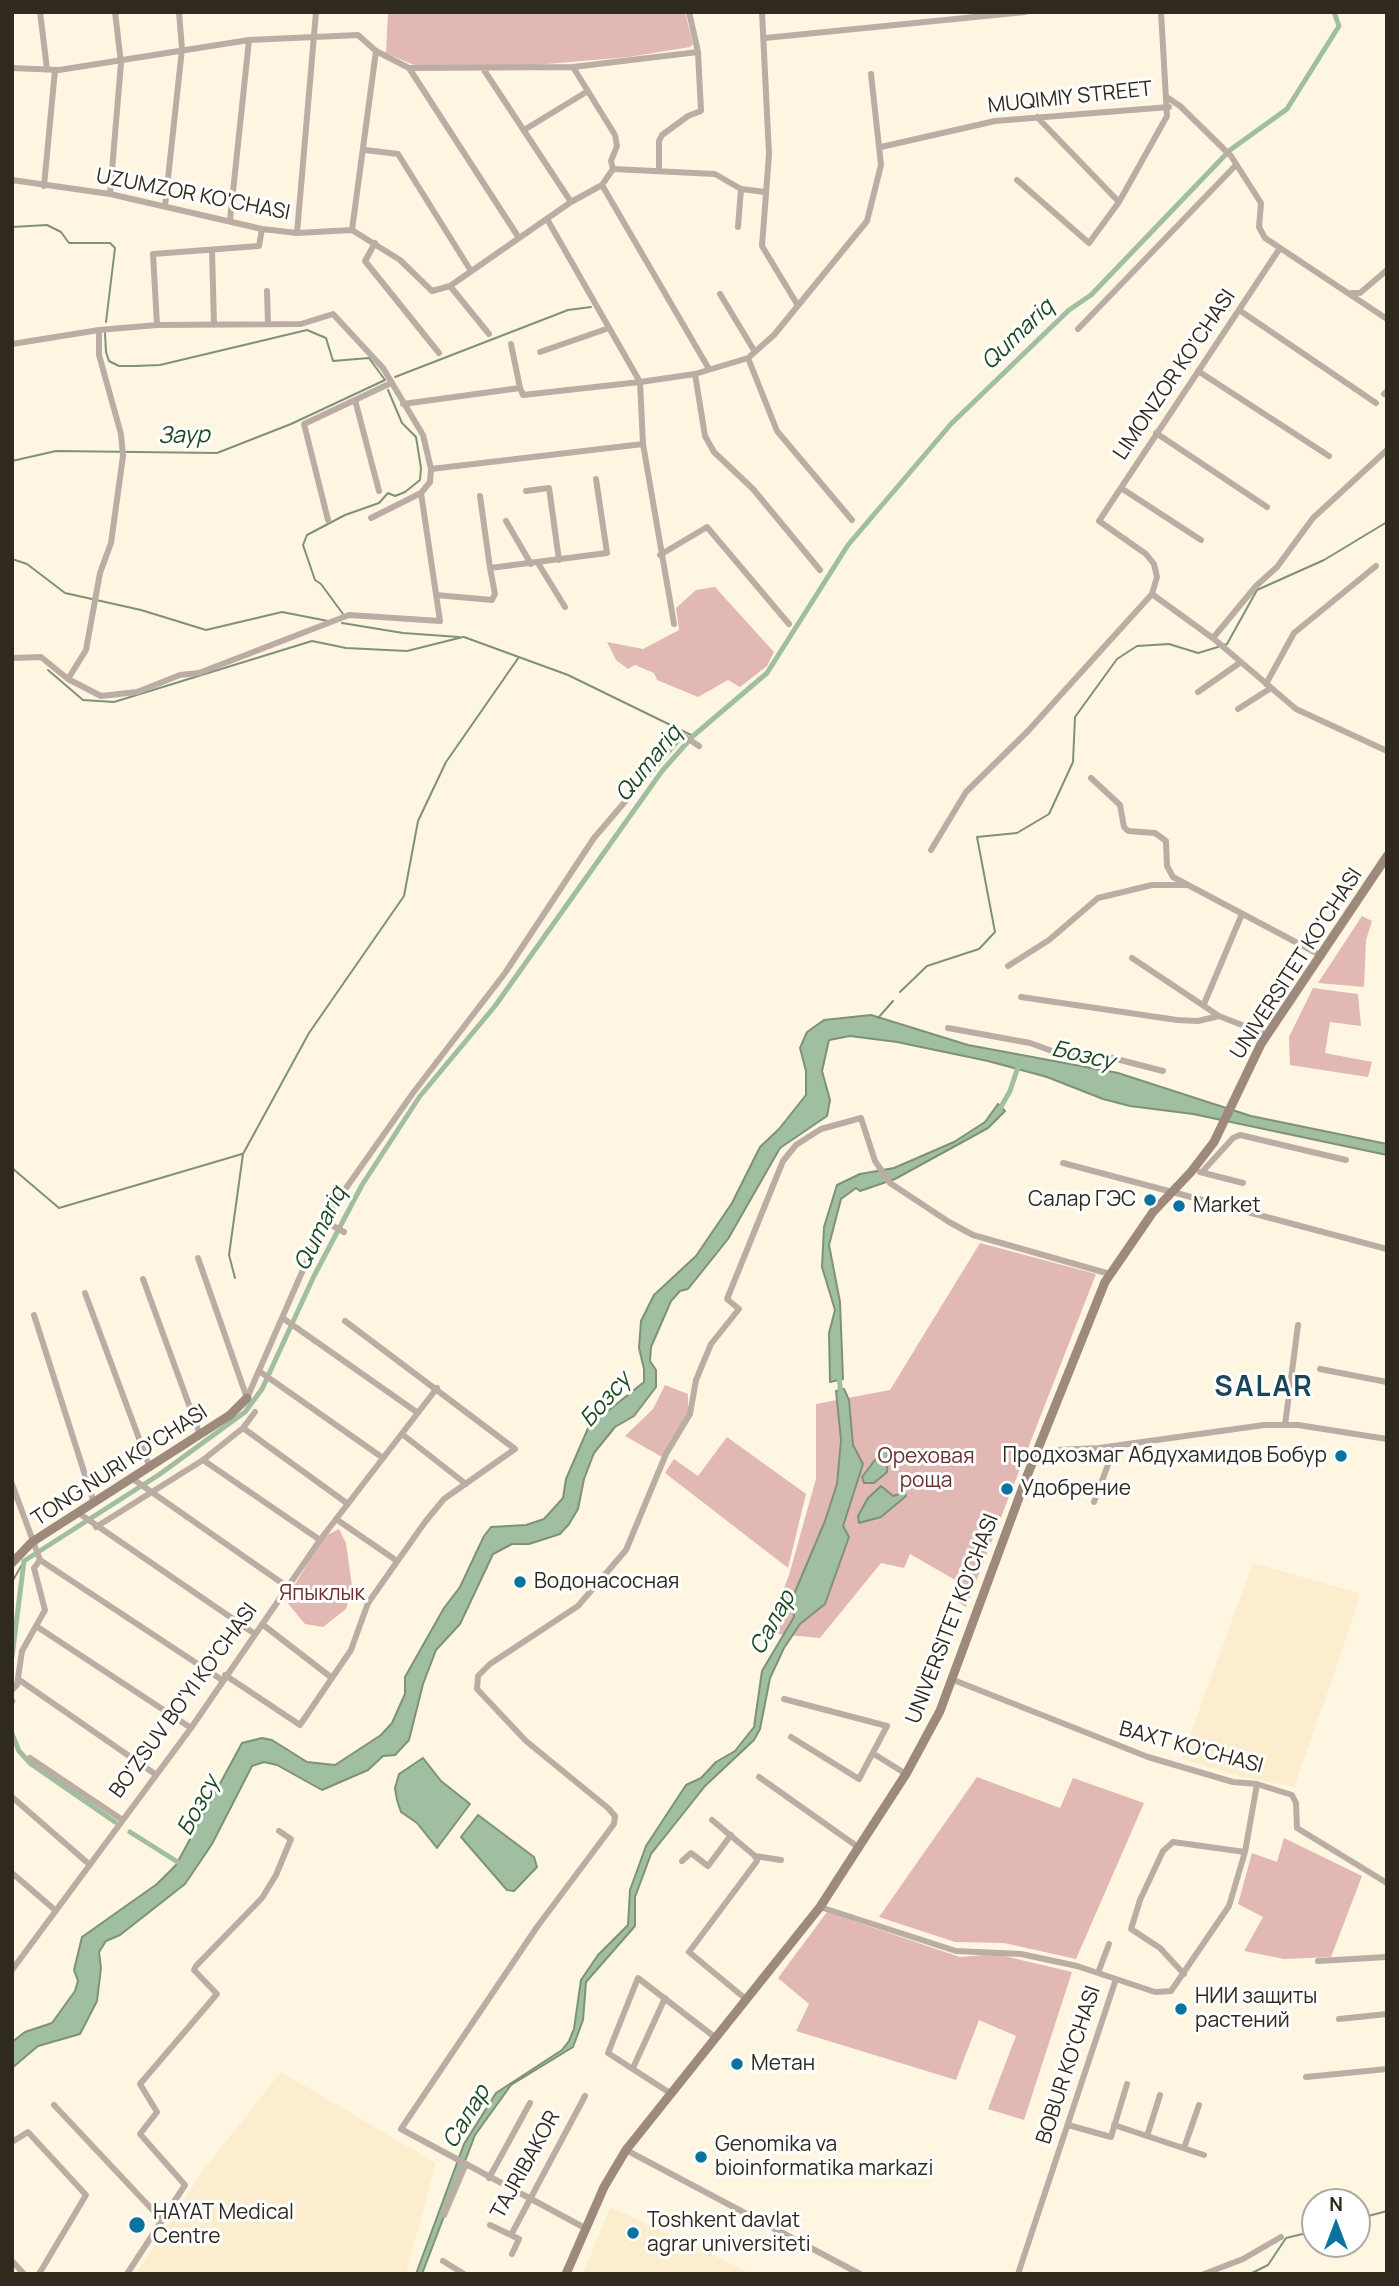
<!DOCTYPE html>
<meta charset="utf-8">
<style>
body{margin:0}
#map{position:relative;width:1399px;height:2286px;overflow:hidden;background:#fff6e2;font-family:Manrope,sans-serif}
canvas{display:block}
.frame{position:absolute;inset:0;border:14px solid #302a1e;pointer-events:none}
.north{position:absolute;left:1301px;top:2188px;width:70px;height:70px;box-sizing:border-box;background:#fff;border:2px solid #acaaa5;border-radius:50%;rotate:0deg;font-size:19px;font-weight:700;line-height:28px;text-align:center;color:#302a1e}
.north::after{content:'';display:block;margin:auto;width:24px;height:32px;background:#08739f;clip-path:polygon(50% 0,100% 100%,50% 72%,0 100%)}
</style>
<div id="map">
<canvas width="1399" height="2286"></canvas>
<div class="frame"></div>
<div class="north">N</div>
</div>
<script>
const g = document.querySelector('canvas').getContext('2d');
g.lineJoin = 'round';
function fill(path, color) {
  g.fillStyle = color;
  g.fill(path, 'evenodd');
}
function shape(rows) {
  const path = new Path2D();
  for (const r of rows) {
    path.moveTo(r[0], r[1]);
    for (let i = 2; i < r.length; i += 2) path.lineTo(r[i], r[i + 1]);
  }
  return path;
}
function trace(path, color, width, dash) {
  g.strokeStyle = color;
  g.lineWidth = width;
  g.lineCap = dash ? 'butt' : 'round';
  g.setLineDash(dash || []);
  g.stroke(path);
}
function label(font, color, halo, rows, align = 'center') {
  g.font = font + ' Manrope,sans-serif';
  g.lineWidth = 6;
  g.setLineDash([]);
  g.textBaseline = 'middle';
  g.strokeStyle = halo;
  g.fillStyle = color;
  for (const [text, x, y, turn = 0] of rows) {
    g.save();
    g.translate(x, y);
    g.rotate((+turn || 0) * Math.PI / 180);
    g.textAlign = isNaN(turn) ? turn : align;
    if (halo) g.strokeText(text, 0, 0);
    g.fillText(text, 0, 0);
    g.restore();
  }
}
fill(shape([
 [1253,1563,1358,1593,1359,1599,1341,1654,1294,1787,1243,1777,1181,1759],
 [281,2072,436,2163,406,2274,136,2274,204,2169],
 [610,2207,722,2259,751,2274,583,2274]
]), '#fcedce');
fill(shape([
 [388,12,685,12,693,44,690,47,629,57,524,66,414,65,386,53],
 [715,587,774,652,767,666,740,687,728,680,698,697,657,680,654,673,635,665,628,669,616,660,607,642,643,649,679,630,676,608,696,590],
 [1362,916,1372,921,1366,940,1364,987,1318,983],
 [1313,988,1358,994,1361,1026,1330,1022,1325,1053,1372,1062,1368,1077,1290,1065,1289,1037],
 [980,1243,1096,1274,966,1607,958,1602,964,1585,910,1554,904,1568,881,1563,820,1638,767,1633,789,1575,816,1479,816,1404,890,1390],
 [665,1385,688,1394,688,1415,662,1457,625,1436,653,1409],
 [727,1437,806,1494,788,1568,665,1473,674,1459,698,1476],
 [339,1529,346,1543,352,1586,346,1609,323,1627,305,1624,285,1600,325,1536],
 [977,1777,1060,1808,1073,1778,1144,1803,1076,1959,1004,1943,955,1942,879,1917],
 [1284,1838,1362,1876,1331,1957,1284,1959,1244,1951,1263,1917,1238,1904,1252,1853,1277,1862],
 [827,1912,960,1957,996,1954,1072,1972,1024,2120,988,2109,1016,2036,979,2020,956,2080,796,2031,809,2004,778,1978]
]), '#e1b8b3');
const water = shape([
 [871,1015,968,1045,1118,1073,1251,1116,1387,1144,1387,1155,1193,1114,1130,1106,1103,1099,1047,1077,988,1061,897,1042,850,1036,829,1040,822,1071,830,1100,827,1116,780,1148,728,1239,688,1289,680,1291,671,1301,651,1347,650,1361,656,1370,656,1387,634,1416,615,1427,594,1453,584,1479,578,1509,569,1524,560,1534,529,1544,512,1544,493,1554,460,1624,436,1650,423,1684,409,1740,395,1755,383,1756,368,1770,322,1790,277,1765,264,1762,252,1766,212,1844,185,1884,120,1935,106,1941,99,1952,101,1968,97,2001,80,2034,38,2046,12,2068,12,2042,25,2032,52,2023,75,1991,78,1981,74,1970,82,1937,157,1884,176,1865,242,1743,262,1738,272,1740,307,1762,335,1765,381,1735,392,1723,405,1694,405,1677,444,1608,460,1587,484,1536,491,1527,526,1525,544,1519,563,1498,566,1479,589,1426,644,1382,644,1369,639,1348,641,1321,654,1295,696,1256,732,1203,760,1147,779,1129,806,1095,806,1071,800,1048,807,1032,824,1020,871,1015],
 [998,1104,1005,1111,988,1128,895,1179,860,1191,856,1188,841,1199,829,1245,840,1302,843,1379,830,1382,829,1333,835,1310,822,1267,824,1227,837,1185,860,1174,894,1168,954,1142,985,1122,998,1104],
 [844,1389,849,1400,853,1445,863,1464,843,1526,849,1537,825,1604,800,1624,784,1648,770,1678,760,1729,754,1740,705,1786,651,1854,635,1897,635,1926,586,1982,583,2020,573,2047,511,2085,475,2135,422,2274,416,2274,464,2144,496,2093,562,2050,569,2041,574,2029,581,1980,598,1955,628,1925,630,1890,646,1846,686,1785,701,1778,716,1762,735,1751,754,1727,762,1671,794,1617,792,1599,825,1521,837,1484,841,1440,836,1391,844,1389],
 [885,1447,888,1453,887,1472,874,1483,864,1483,862,1477,885,1447],
 [881,1486,893,1496,905,1492,906,1496,881,1517,859,1523,858,1516,868,1498,881,1486],
 [423,1758,441,1781,470,1804,437,1848,417,1823,401,1812,397,1800,395,1788,399,1774,423,1758],
 [478,1815,534,1857,537,1867,514,1891,507,1890,461,1837,478,1815]
]);
fill(water, '#a0bea0');
trace(water, '#7e9279', 2);
trace(shape([
 [12,227,47,225,61,232,69,243,110,243,115,248,106,322],
 [395,377,568,310,591,307],
 [12,461,56,451,217,453,291,424,385,380,369,358,333,361,326,338,307,330,160,365,135,366,119,366,109,361,106,352,105,333],
 [12,559,27,564,65,593,141,610,206,630,282,612,328,621],
 [343,614,321,584,315,580,303,545,307,535,345,515,379,503,388,493,395,496,405,492,420,480,421,468,416,437,402,423,388,390],
 [342,623,403,633,459,637],
 [464,637,568,675,693,736],
 [1224,645,1227,644,1257,590,1324,560,1387,522],
 [48,670,83,700,114,702,312,641,346,648,407,651,463,637],
 [900,992,927,966,979,949,995,932,977,837,1017,833,1049,814,1073,762,1075,717,1117,659,1137,646,1169,644,1198,653,1218,647],
 [878,1018,893,1001],
 [12,1168,59,1208,242,1154],
 [235,1278,229,1255,243,1154,309,1033,404,896,418,821,446,762,519,657],
 [12,1582,24,1561],
 [1357,2219,1387,2211],
 [1250,2274,1268,2265,1286,2238,1315,2231]
]), '#7e9279', 2);
trace(shape([
 [998,1112,1010,1091,1019,1064],
 [839,1375,841,1396],
 [12,1657,24,1561,160,1474,245,1412,262,1389,314,1276,362,1185,420,1096,495,1006,662,771,693,736,767,673,848,545,951,424,1069,310,1091,295,1230,150,1287,109,1339,26,1334,12],
 [12,1702,13,1701],
 [12,1734,19,1751,31,1764,115,1822],
 [130,1832,184,1866]
]), '#a0bea0', 5);
trace(shape([
 [40,12,47,69],
 [689,12,698,52],
 [762,12,769,154,762,246,797,304],
 [765,38,1025,12],
 [573,67,615,135,617,146,611,161,613,169],
 [12,68,59,70,249,40,358,35,376,51,409,68,519,238],
 [409,68,573,67,698,52,701,111,688,116,662,135,659,141,659,170],
 [484,70,571,202],
 [1168,98,1180,106,1231,156,1261,203,1259,227,1265,238,1387,319],
 [1037,117,1119,202],
 [524,130,588,91],
 [881,147,995,121,1169,107],
 [365,150,398,154,471,271],
 [12,180,110,194,262,229,297,233,352,230,400,260,432,291,450,286,571,202,602,185,613,169,715,174,741,189,765,192],
 [1017,180,1089,243,1119,202,1167,116,1161,12],
 [602,185,709,369],
 [44,186,55,70],
 [110,194,121,63,115,12],
 [165,206,182,49,179,12],
 [547,219,640,382,643,444,674,624],
 [230,220,249,40],
 [738,227,741,189],
 [352,230,376,51],
 [297,233,316,12],
 [375,243,365,261,439,353],
 [212,250,214,325],
 [450,286,489,334],
 [267,291,268,324],
 [1352,293,1360,293,1387,270],
 [720,294,755,352],
 [1239,310,1376,403],
 [157,325,153,254,259,246,262,229],
 [1078,329,1236,165],
 [12,344,99,330,157,325,301,324,333,314,383,368,423,435,431,469,430,482,421,493,371,518],
 [540,352,609,328],
 [748,358,777,431,852,520],
 [1198,371,1329,456],
 [695,374,705,436,714,452,753,489,820,570],
 [520,388,523,395,640,382,695,374,748,358,774,335,867,221,881,165,871,74],
 [1384,394,1387,391],
 [355,400,379,491],
 [403,404,520,388,511,344],
 [1156,433,1267,507],
 [431,469,643,444],
 [1121,488,1201,540],
 [526,491,549,488,559,560],
 [480,496,490,568],
 [328,520,304,424,391,383],
 [506,521,531,564],
 [660,555,707,527,789,624],
 [538,563,565,607],
 [1152,594,1214,639,1296,709,1387,751],
 [436,595,492,600,495,594,490,568,607,553,596,479],
 [1213,638,1256,586,1277,567,1313,518,1387,450],
 [12,658,41,657,68,679,101,696,137,692,180,675,199,673,349,615,440,621,421,493],
 [68,679,86,650,100,573,111,543,123,456,121,434,99,355,99,330],
 [1266,684,1294,633,1376,566],
 [1198,692,1241,662],
 [1238,709,1271,688],
 [1091,778,1120,805,1124,827,1128,831,1155,833,1166,841,1167,866,1173,877,1322,956],
 [931,850,966,792,1028,731,1152,594,1157,577,1154,564,1146,554,1099,521,1280,248],
 [1132,958,1219,1016],
 [1008,966,1049,940,1098,898,1152,885,1187,885],
 [1021,997,1177,1020,1198,1021,1219,1016,1267,1035],
 [1204,1004,1242,914],
 [948,1028,1030,1043,1066,1056,1101,1055,1163,1071],
 [1063,1163,1387,1249],
 [1200,1172,1243,1183],
 [1202,1172,1233,1138,1240,1135,1346,1160],
 [324,1221,344,1232],
 [198,1258,247,1398],
 [143,1279,200,1435],
 [85,1293,150,1468],
 [34,1315,94,1503],
 [284,1319,418,1413],
 [1320,1369,1387,1382],
 [259,1371,383,1458],
 [247,1398,327,1215,413,1093,505,973,594,838,682,735,699,746],
 [1285,1425,1298,1325],
 [243,1428,348,1504],
 [402,1434,466,1484],
 [1036,1451,1099,1448,1264,1425,1298,1425,1387,1439],
 [203,1460,320,1540],
 [133,1479,289,1588],
 [12,1484,40,1560,222,1680],
 [1094,1502,1112,1454],
 [80,1514,255,1634],
 [336,1519,397,1561],
 [96,1527,203,1460,243,1428,255,1412],
 [262,1624,332,1678],
 [36,1626,191,1728],
 [225,1675,300,1725,351,1650,368,1603,425,1522,444,1499,515,1449,345,1321],
 [18,1679,155,1774],
 [951,1679,1148,1757,1233,1782,1257,1784,1292,1795,1296,1803,1297,1828,1387,1883],
 [12,1690,17,1685,22,1651,45,1610,34,1568,40,1560],
 [784,1699,887,1726,859,1779,791,1737],
 [874,1754,906,1774],
 [30,1758,121,1819],
 [759,1777,858,1847],
 [12,1797,90,1865],
 [712,1820,755,1856,757,1861,689,1952,747,2000],
 [755,1856,781,1860],
 [682,1861,691,1853,708,1866,731,1835],
 [12,1873,55,1910],
 [820,1907,956,1951,1021,1954,1077,1966,1155,1992,1171,1991,1229,1906,1245,1852,1257,1784],
 [1318,1961,1387,1957],
 [12,1970,191,1728,320,1540,437,1388],
 [1098,1973,1109,1944],
 [1184,1974,1160,1948,1131,1929,1140,1900,1163,1851,1173,1842,1245,1852],
 [1339,2019,1387,2014],
 [633,2068,665,1998],
 [1306,2077,1387,2069],
 [670,2093,608,2053,638,1978,716,2038],
 [54,2105,162,2220],
 [1068,2125,1111,2137,1127,2084],
 [1114,2125,1204,2155],
 [1147,2136,1160,2095],
 [12,2142,28,2132,86,2195,39,2274],
 [1184,2148,1199,2105],
 [626,2150,860,2274],
 [489,2178,530,2103],
 [444,2215,465,2166],
 [490,2225,511,2235,585,2096],
 [585,2228,401,2129,537,1927,614,1824,615,1816,608,1808,526,1741,477,1689,478,1676,490,1664,578,1606,626,1550,666,1454,690,1414,696,1380,711,1344,739,1309,727,1299,783,1161,796,1145,821,1129,861,1118,875,1161,890,1183,949,1222,973,1235,1110,1274],
 [511,2235,519,2239,512,2254],
 [12,2261,24,2274],
 [443,2261,464,2274],
 [127,2274,185,2185,140,2134,157,2112,140,2084,217,1994,194,1970,196,1966,262,1898,276,1875,291,1839,279,1831],
 [1018,2274,1116,1979],
 [1204,2274,1243,2259,1281,2237]
]), '#bbada4', 6);
trace(shape([
 [12,1563,32,1542,230,1415,247,1398],
 [566,2274,604,2187,626,2150,820,1907,906,1774,940,1711,1027,1476,1105,1282,1153,1212,1191,1172,1214,1142,1261,1044,1387,856]
]), '#9e8a7d', 9);
for (const [x, y, r, color] of [
 [1150,1200,7,"#08739f"],
 [1179,1206,7,"#08739f"],
 [1341,1456,7,"#08739f"],
 [1007,1489,7,"#08739f"],
 [520,1582,7,"#08739f"],
 [1181,2009,7,"#08739f"],
 [737,2064,7,"#08739f"],
 [701,2157,7,"#08739f"],
 [137,2225,9,"#08739f"],
 [633,2233,7,"#08739f"]
]) {
  const dot = new Path2D();
  dot.arc(x, y, r, 0, 2 * Math.PI);
  g.fillStyle = color;
  g.fill(dot);
  trace(dot, '#fff', 2.5);
}
label('21px', '#302a1e', '#fff', [
 ["MUQIMIY STREET",1070,98,-6],
 ["UZUMZOR KO'CHASI",193,195,11],
 ["LIMONZOR KO'CHASI",1175,375,-56],
 ["UNIVERSITET KO'CHASI",1297,964,-57],
 ["TONG NURI KO'CHASI",120,1466,-33],
 ["UNIVERSITET KO'CHASI",953,1619,-69],
 ["BO'ZSUV BO'YI KO'CHASI",184,1701,-54],
 ["BAXT KO'CHASI",1191,1748,15],
 ["BOBUR KO'CHASI",1069,2065,-72],
 ["TAJRIBAKOR",526,2165,-61]
]);
label('21px', '#302a1e', '#fff', [
 ["Салар ГЭС",1136,1200,"right"],
 ["Market",1193,1206],
 ["Продхозмаг Абдухамидов Бобур",1327,1456,"right"],
 ["Удобрение",1021,1489],
 ["Водонасосная",534,1582],
 ["НИИ защиты",1195,1997],
 ["растений",1195,2021],
 ["Метан",751,2064],
 ["Genomika va",715,2145],
 ["bioinformatika markazi",715,2169],
 ["HAYAT Medical",153,2213],
 ["Centre",153,2237],
 ["Toshkent davlat",647,2221],
 ["agrar universiteti",647,2245]
], 'left');
label('21px', '#6a312d', '#fff', [
 ["Ореховая",926,1457],
 ["роща",926,1481],
 ["Япыклык",322,1594]
]);
label('italic 23px', '#1d4920', '#fff', [
 ["Qumariq",1018,335,-44],
 ["Заур",184,436,-1],
 ["Qumariq",649,764,-51],
 ["Бозсу",1083,1056,13],
 ["Qumariq",321,1229,-64],
 ["Бозсу",606,1400,-49],
 ["Салар",773,1623,-61],
 ["Бозсу",199,1806,-62],
 ["Салар",467,2117,-59]
]);
g.letterSpacing = '2px';
label('bold 28px', '#1b455b', '#fff', [
 ["SALAR",1264,1388]
]);
g.letterSpacing = '0px';
</script>
